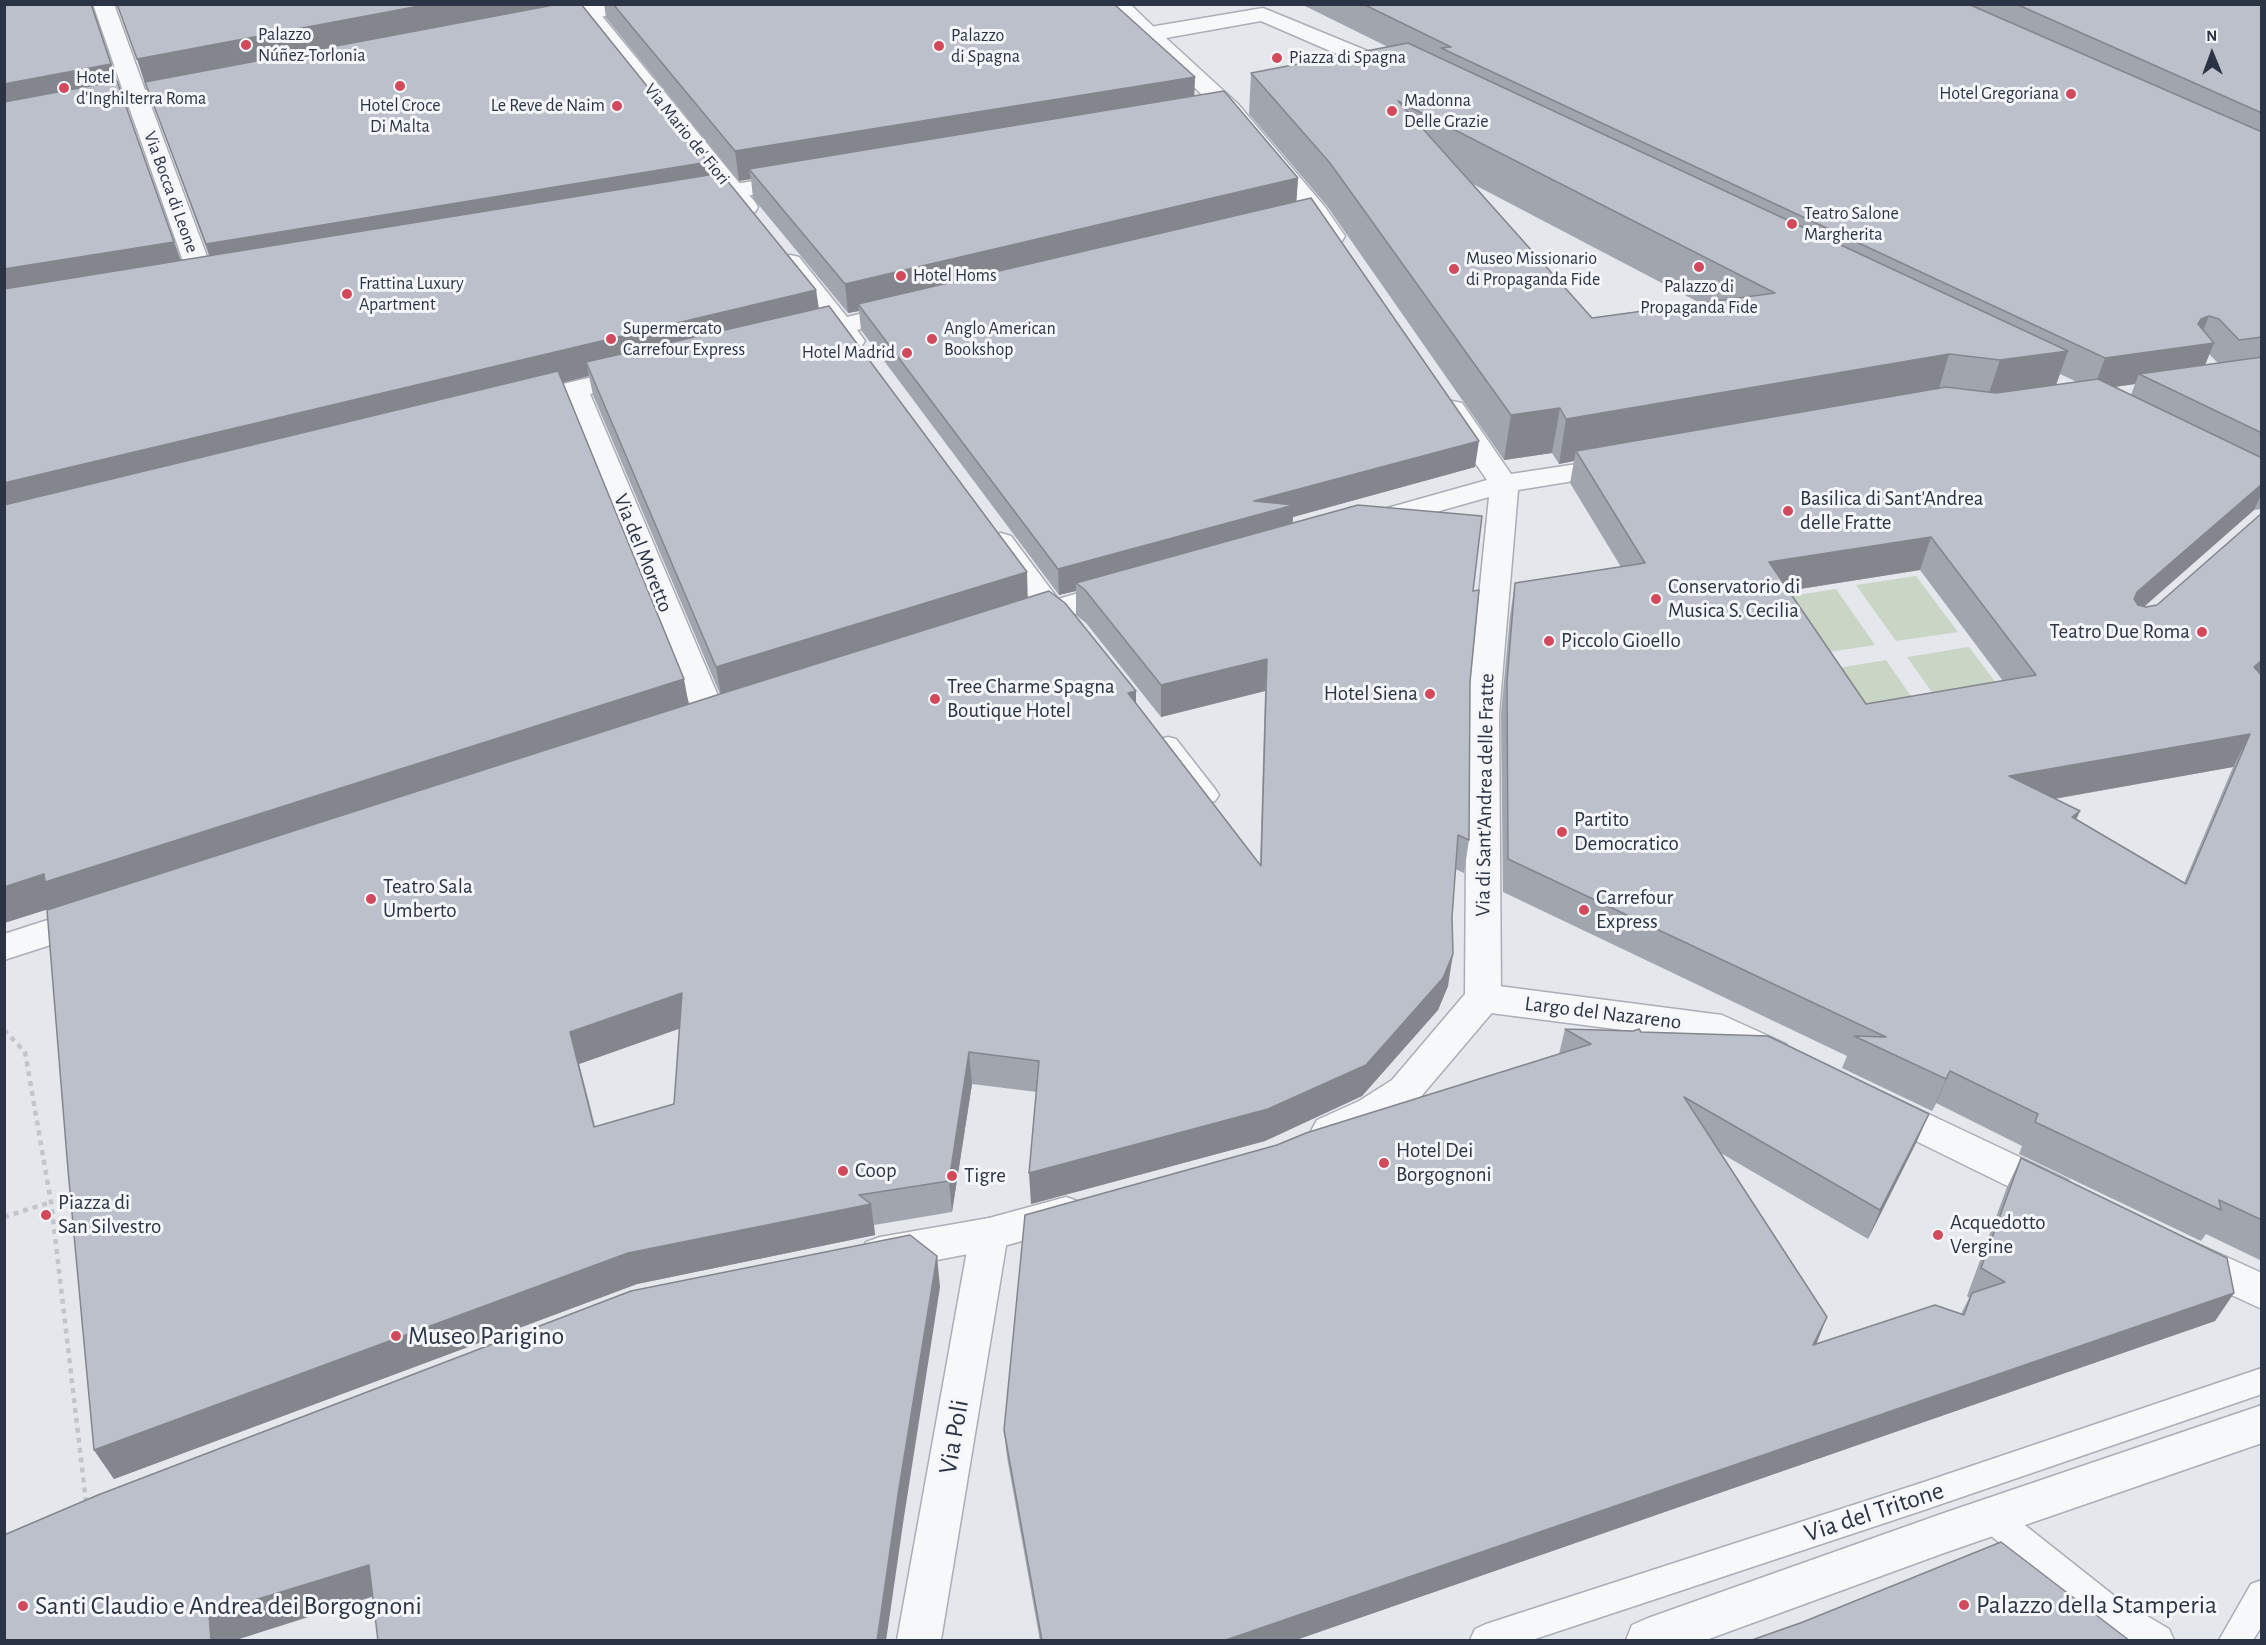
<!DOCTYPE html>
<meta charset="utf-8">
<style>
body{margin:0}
#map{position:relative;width:2266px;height:1645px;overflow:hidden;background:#e4e7ec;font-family:"Alegreya Sans",sans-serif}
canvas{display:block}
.frame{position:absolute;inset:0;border:6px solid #2b3445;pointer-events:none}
.north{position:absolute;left:2182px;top:24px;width:60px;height:60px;-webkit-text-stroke:4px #f4f6f9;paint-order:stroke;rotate:359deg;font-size:16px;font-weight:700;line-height:24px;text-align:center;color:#2b3445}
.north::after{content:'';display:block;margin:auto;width:21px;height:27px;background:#2b3445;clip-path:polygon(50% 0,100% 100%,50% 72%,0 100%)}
</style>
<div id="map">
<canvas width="2266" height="1645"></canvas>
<div class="frame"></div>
<div class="north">N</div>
</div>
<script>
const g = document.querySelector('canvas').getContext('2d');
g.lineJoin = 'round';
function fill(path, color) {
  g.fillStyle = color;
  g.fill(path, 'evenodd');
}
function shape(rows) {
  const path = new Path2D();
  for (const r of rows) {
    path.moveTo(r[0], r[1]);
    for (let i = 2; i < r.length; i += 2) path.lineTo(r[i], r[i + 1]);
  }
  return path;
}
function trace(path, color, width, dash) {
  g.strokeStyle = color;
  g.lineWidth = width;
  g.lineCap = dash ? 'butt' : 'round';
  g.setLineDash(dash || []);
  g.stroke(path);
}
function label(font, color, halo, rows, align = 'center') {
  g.font = font + ' "Alegreya Sans",sans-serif';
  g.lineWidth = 6;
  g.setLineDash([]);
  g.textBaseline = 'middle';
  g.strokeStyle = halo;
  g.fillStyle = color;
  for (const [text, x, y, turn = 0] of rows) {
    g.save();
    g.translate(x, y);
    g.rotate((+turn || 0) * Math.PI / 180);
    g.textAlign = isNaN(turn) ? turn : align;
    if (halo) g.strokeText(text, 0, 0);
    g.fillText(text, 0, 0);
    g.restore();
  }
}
fill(shape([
 [1916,576,1958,632,1896,641,1856,585],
 [1836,589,1875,645,1809,655,1772,599],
 [1969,647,2012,704,1948,715,1907,657],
 [1886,660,1926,718,1859,730,1820,671]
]), '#c9d6c5');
const service = shape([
 [1168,737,1176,739,1215,789,1219,795,1215,801,1207,803,1199,801,1160,751,1156,745,1160,739,1168,737],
 [2262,1368,2262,1394,1921,1511,1532,1640,1470,1640,1475,1629,1486,1624,1921,1483,2262,1368],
 [1991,1502,2002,1507,2117,1598,2169,1629,2174,1640,2129,1640,2095,1620,1980,1527,1975,1517,1980,1507,1991,1502],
 [2262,1580,2262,1626,2253,1640,2219,1640,2251,1584,2262,1580]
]);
const pedestrian = shape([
 [93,4,114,4,145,90,194,81,202,83,205,88,202,93,150,103,215,278,211,283,202,286,193,283,189,278,129,107,4,131,4,117,124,94,93,4],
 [601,4,646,4,644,9,636,10,555,26,547,25,544,20,547,15,601,4],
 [1107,4,1130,4,1161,34,1158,39,1150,41,1142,39,1107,4],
 [796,174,804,176,808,181,804,186,699,204,690,202,687,197,690,192,699,190,796,174],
 [1483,984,1722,1015,1786,1044,1791,1054,1786,1064,1773,1068,1716,1042,1483,1012,1470,1008,1465,998,1470,988,1483,984],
 [1882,1092,2068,1180,2073,1191,2068,1202,2054,1207,2040,1202,1869,1118,1863,1107,1869,1096,1882,1092],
 [989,1218,1003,1222,1008,1234,941,1640,897,1640,970,1234,975,1222,989,1218],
 [2189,1240,2262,1273,2262,1309,2175,1269,2169,1257,2175,1245,2189,1240]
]);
const minor = shape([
 [570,4,592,4,755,202,758,207,755,212,746,214,737,212,570,4],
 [1263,8,1404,66,1407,71,1404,76,1396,78,1388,76,1261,21,1166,38,1238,104,1325,207,1345,236,1342,241,1333,243,1324,241,1307,217,1222,114,1139,34,1142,29,1150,27,1263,8],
 [790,255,799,257,847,317,904,303,913,306,917,311,913,316,857,330,865,341,861,347,852,349,843,347,834,335,799,344,790,342,786,336,790,330,824,322,778,262,781,257,790,255],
 [635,367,644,369,648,375,644,381,590,394,727,717,722,725,711,728,700,725,695,717,566,400,522,410,512,408,509,402,512,396,635,367],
 [1452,401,1462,403,1511,474,1617,458,1627,460,1631,466,1627,472,1617,474,1518,490,1499,714,1501,998,1496,1008,1418,1100,1385,1123,1330,1146,1317,1142,1311,1131,1317,1120,1359,1101,1392,1080,1465,994,1467,714,1489,497,1369,531,1359,528,1355,522,1359,516,1487,480,1438,409,1442,403,1452,401],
 [1001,533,1011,536,1058,599,1120,581,1130,584,1135,591,1130,598,1037,625,1026,628,1015,625,1011,618,1015,611,1033,606,987,542,991,536,1001,533],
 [91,906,103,910,108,919,103,928,4,960,4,934,91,906],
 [1066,1197,1080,1202,1085,1213,1080,1224,1066,1229,989,1250,880,1271,866,1266,860,1254,866,1242,880,1237,989,1218,1066,1197],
 [2262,1405,2262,1443,1944,1553,1706,1640,1626,1640,1632,1625,1648,1618,1944,1513,2262,1405]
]);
trace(service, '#a9aeb7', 3);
trace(pedestrian, '#a9aeb7', 3);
trace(minor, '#a9aeb7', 3);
trace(shape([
 [4,1030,25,1052,51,1202,86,1502],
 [4,1217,51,1202]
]), '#c2c5cb', 4.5, [5, 5]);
fill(service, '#f7f8fa');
fill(pedestrian, '#f7f8fa');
fill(minor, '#f7f8fa');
fill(shape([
 [4,4,92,4,117,81,181,260,209,256,117,4,581,4,708,162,710,174,816,290,819,308,1028,597,1136,703,1260,865,1265,691,1161,717,1086,623,1076,615,1076,591,1059,595,861,330,859,311,848,313,753,198,751,179,739,181,606,18,604,4,1114,4,1194,96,1298,178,1296,202,1475,467,1293,517,1292,523,1473,591,1470,682,1469,840,1464,873,1455,869,1448,986,1438,1010,1362,1096,1265,1141,1031,1204,1037,1092,972,1084,952,1212,874,1225,875,1235,637,1284,114,1479,94,1450,58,907,58,906,4,923],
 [589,376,593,395,720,694,689,704,563,383],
 [680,1028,674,1104,595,1127,579,1064],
 [1301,4,2262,4,2262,509,2254,510,2144,607,2146,607,2157,605,2262,513,2262,1261,2206,1234,2201,1241,2019,1154,2022,1146,1936,1103,1932,1111,1842,1068,1847,1056,1503,892,1501,714,1510,616,1515,583,1621,567,1570,483,1574,461,1559,464,1552,453,1504,460,1327,206,1249,114,1251,73,1388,47],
 [1473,184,1700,303,1592,318],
 [2209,354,2218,363,2205,365],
 [2060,374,2077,382,2056,385],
 [2135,384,2131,395,2114,387],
 [1920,570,2003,681,1866,704,1788,591],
 [2233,767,2184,883,2076,819,2080,811,2055,799],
 [1565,1029,1641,1032,1929,1114,1916,1143,1868,1239,1719,1152,1816,1344,1961,1314,1969,1298,1967,1296,2007,1187,2021,1158,2234,1293,2215,1321,1293,1641,1040,1641,1007,1457,1004,1430,1277,1145,1559,1054]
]), '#a1a5ae');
fill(shape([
 [91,4,121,92,4,115,4,84],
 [430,4,569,4,570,7,146,87,137,59],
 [1195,77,1194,106,749,169,751,179,739,181,735,151],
 [708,162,712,185,213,267,206,244],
 [1298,178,1296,207,858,304,859,311,848,313,845,284],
 [174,242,185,272,4,302,4,269],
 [816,290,820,321,586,362,589,376,4,518,4,483],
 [2209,316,2197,345,2214,343,2201,375,2139,374,2135,384,2093,390,2105,358,2198,324,2201,319],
 [2068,351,2052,396,1985,405,2000,360],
 [1949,354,1936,399,1576,451,1574,461,1559,464,1566,419],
 [1560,408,1552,453,1504,460,1511,415],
 [1479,441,1475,467,1293,517,1292,531,1076,583,1076,591,1059,595,1058,569,1254,501],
 [2262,484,2262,493,2254,510,2124,624,2137,592],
 [1931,537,1920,570,1761,595,1769,562],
 [1027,572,1028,605,722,700,716,667],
 [1267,659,1265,691,1161,717,1161,685],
 [2262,660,2262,678,2254,667],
 [684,679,690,711,61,913,58,906,4,923,4,887],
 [1136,691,1136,724,1128,693],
 [2250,734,2233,767,1995,809,2009,776],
 [2080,811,2065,844,2072,817],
 [1453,954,1448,986,1438,1010,1362,1096,1265,1141,1031,1204,1029,1173],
 [682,993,690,1025,579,1064,604,1159,570,1032],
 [969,1052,972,1084,952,1212,949,1181],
 [1950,1071,1936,1103,1932,1111,1946,1079],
 [1929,1114,1916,1143,1868,1239,1880,1210],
 [871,1204,875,1235,637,1284,114,1479,94,1450,628,1253],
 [937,1256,940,1287,904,1517,886,1641,877,1641,899,1488],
 [2234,1293,2215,1321,1293,1641,1223,1641],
 [1827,1317,1816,1345,1813,1345],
 [369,1565,384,1593,233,1641,211,1641,209,1614]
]), '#83868d');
const building = shape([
 [4,4,91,4,111,64,4,84,4,4],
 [117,4,430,4,137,59,117,4],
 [559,4,581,4,708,162,206,244,145,82,559,4],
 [613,4,1114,4,1195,77,735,151,613,4],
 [1363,4,1968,4,2262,132,2262,337,2239,340,2219,319,2209,316,2201,319,2198,324,2214,343,2105,358,1441,48,1451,47,1363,4],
 [2016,4,2262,4,2262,113,2016,4],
 [1408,43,2068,351,2000,360,1949,354,1566,419,1560,408,1511,415,1330,163,1251,73,1408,43],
 [1398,101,1775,293,1592,318,1398,101],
 [117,81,174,242,4,269,4,102,117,81],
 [1224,91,1298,178,845,284,749,169,1224,91],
 [721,173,816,290,4,483,4,289,721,173],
 [1311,198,1479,441,1254,501,1294,505,1058,569,858,304,1311,198],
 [829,306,1027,572,716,667,586,362,829,306],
 [2262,357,2262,433,2139,374,2262,357],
 [558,371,684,679,45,882,44,874,4,887,4,505,558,371],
 [2098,379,2262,458,2262,484,2137,592,2134,599,2138,605,2146,607,2157,605,2262,513,2262,660,2254,667,2262,676,2262,1220,2219,1200,2221,1210,2035,1122,2038,1114,1950,1071,1946,1079,1854,1036,1886,1037,1508,859,1507,681,1515,583,1645,563,1576,451,1946,387,1996,393,2098,379],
 [1931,537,2036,675,1866,704,1769,562,1931,537],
 [2250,734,2186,884,2072,817,2080,811,2009,776,2250,734],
 [1358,505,1482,516,1473,591,1479,590,1470,682,1469,840,1458,835,1452,917,1453,954,1443,978,1366,1065,1268,1109,1029,1173,1039,1061,969,1052,949,1181,859,1195,871,1204,628,1253,94,1450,68,1170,47,910,717,695,1049,591,1065,603,1136,691,1128,693,1261,866,1267,659,1161,685,1085,590,1076,583,1358,505],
 [682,993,674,1104,594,1127,570,1032,682,993],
 [1565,1029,1633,1031,1639,1029,1641,1032,1768,1036,1929,1114,1880,1210,1684,1097,1827,1317,1813,1345,1935,1305,1964,1315,1972,1293,2005,1282,1981,1268,2021,1158,2227,1258,2234,1293,1223,1641,1042,1641,1004,1430,1025,1215,1277,1145,1306,1133,1591,1044,1565,1029],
 [910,1235,937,1256,899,1488,877,1641,378,1641,369,1565,209,1614,211,1641,4,1641,4,1535,98,1495,631,1291,910,1235],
 [2001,1542,2130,1641,1749,1641,1803,1622,2001,1542]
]);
fill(building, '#bbc0ca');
trace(building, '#83868d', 1.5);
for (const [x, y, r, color] of [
 [246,45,6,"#d1495b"],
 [939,46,6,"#d1495b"],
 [1277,58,6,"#d1495b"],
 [400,86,6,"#d1495b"],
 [64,88,6,"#d1495b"],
 [2071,94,6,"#d1495b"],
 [617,106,6,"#d1495b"],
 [1392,111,6,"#d1495b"],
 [1792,224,6,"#d1495b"],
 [1699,267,6,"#d1495b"],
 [1454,269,6,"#d1495b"],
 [901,276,6,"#d1495b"],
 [347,294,6,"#d1495b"],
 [611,339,6,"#d1495b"],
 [932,339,6,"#d1495b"],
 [907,353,6,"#d1495b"],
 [1788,511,6,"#d1495b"],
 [1656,599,6,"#d1495b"],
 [2202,632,6,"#d1495b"],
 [1549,641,6,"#d1495b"],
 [1430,694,6,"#d1495b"],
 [935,699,6,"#d1495b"],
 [1562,832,6,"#d1495b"],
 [371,899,6,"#d1495b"],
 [1584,910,6,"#d1495b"],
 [1384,1163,6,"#d1495b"],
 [843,1171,6,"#d1495b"],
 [952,1176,6,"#d1495b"],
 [46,1215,6,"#d1495b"],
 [1938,1235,6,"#d1495b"],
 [396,1336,6,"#d1495b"],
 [1964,1605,6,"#d1495b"],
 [23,1606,6,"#d1495b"]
]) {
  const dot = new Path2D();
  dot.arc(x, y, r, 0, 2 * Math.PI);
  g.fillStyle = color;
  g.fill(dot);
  trace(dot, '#f4f6f9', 2);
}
label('18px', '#2b3445', '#f4f6f9', [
 ["Palazzo",258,35],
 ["Núñez-Torlonia",258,56],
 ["Palazzo",951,36],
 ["di Spagna",951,57],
 ["Piazza di Spagna",1289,58],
 ["Hotel",76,78],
 ["d'Inghilterra Roma",76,99],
 ["Hotel Gregoriana",2059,94,"right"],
 ["Madonna",1404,101],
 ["Delle Grazie",1404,122],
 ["Hotel Croce",400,106,"center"],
 ["Di Malta",400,127,"center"],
 ["Le Reve de Naim",605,106,"right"],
 ["Teatro Salone",1804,214],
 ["Margherita",1804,235],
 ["Museo Missionario",1466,259],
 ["di Propaganda Fide",1466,280],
 ["Hotel Homs",913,276],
 ["Frattina Luxury",359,284],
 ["Apartment",359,305],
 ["Palazzo di",1699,287,"center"],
 ["Propaganda Fide",1699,308,"center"],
 ["Supermercato",623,329],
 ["Carrefour Express",623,350],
 ["Anglo American",944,329],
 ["Bookshop",944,350],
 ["Hotel Madrid",895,353,"right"]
], 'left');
label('18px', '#2b3445', '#f4f6f9', [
 ["Via Mario de' Fiori",687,134,51],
 ["Via Bocca di Leone",171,192,70]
]);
label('21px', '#2b3445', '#f4f6f9', [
 ["Basilica di Sant'Andrea",1800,499],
 ["delle Fratte",1800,523],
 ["Conservatorio di",1668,587],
 ["Musica S. Cecilia",1668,611],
 ["Teatro Due Roma",2190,632,"right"],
 ["Piccolo Gioello",1561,641],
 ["Tree Charme Spagna",947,687],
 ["Boutique Hotel",947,711],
 ["Hotel Siena",1418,694,"right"],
 ["Partito",1574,820],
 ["Democratico",1574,844],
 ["Teatro Sala",383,887],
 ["Umberto",383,911],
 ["Carrefour",1596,898],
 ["Express",1596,922],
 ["Hotel Dei",1396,1151],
 ["Borgognoni",1396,1175],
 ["Coop",855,1171],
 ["Tigre",964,1176],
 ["Piazza di",58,1203],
 ["San Silvestro",58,1227],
 ["Acquedotto",1950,1223],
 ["Vergine",1950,1247]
], 'left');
label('21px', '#2b3445', '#f4f6f9', [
 ["Via del Moretto",643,553,68],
 ["Via di Sant'Andrea delle Fratte",1485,795,-89],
 ["Largo del Nazareno",1603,1013,7]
]);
label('26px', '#2b3445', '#f4f6f9', [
 ["Museo Parigino",408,1336],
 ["Palazzo della Stamperia",1976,1605],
 ["Santi Claudio e Andrea dei Borgognoni",35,1606]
], 'left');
label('26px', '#2b3445', '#f4f6f9', [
 ["Via Poli",954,1437,-80],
 ["Via del Tritone",1874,1512,-18]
]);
</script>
